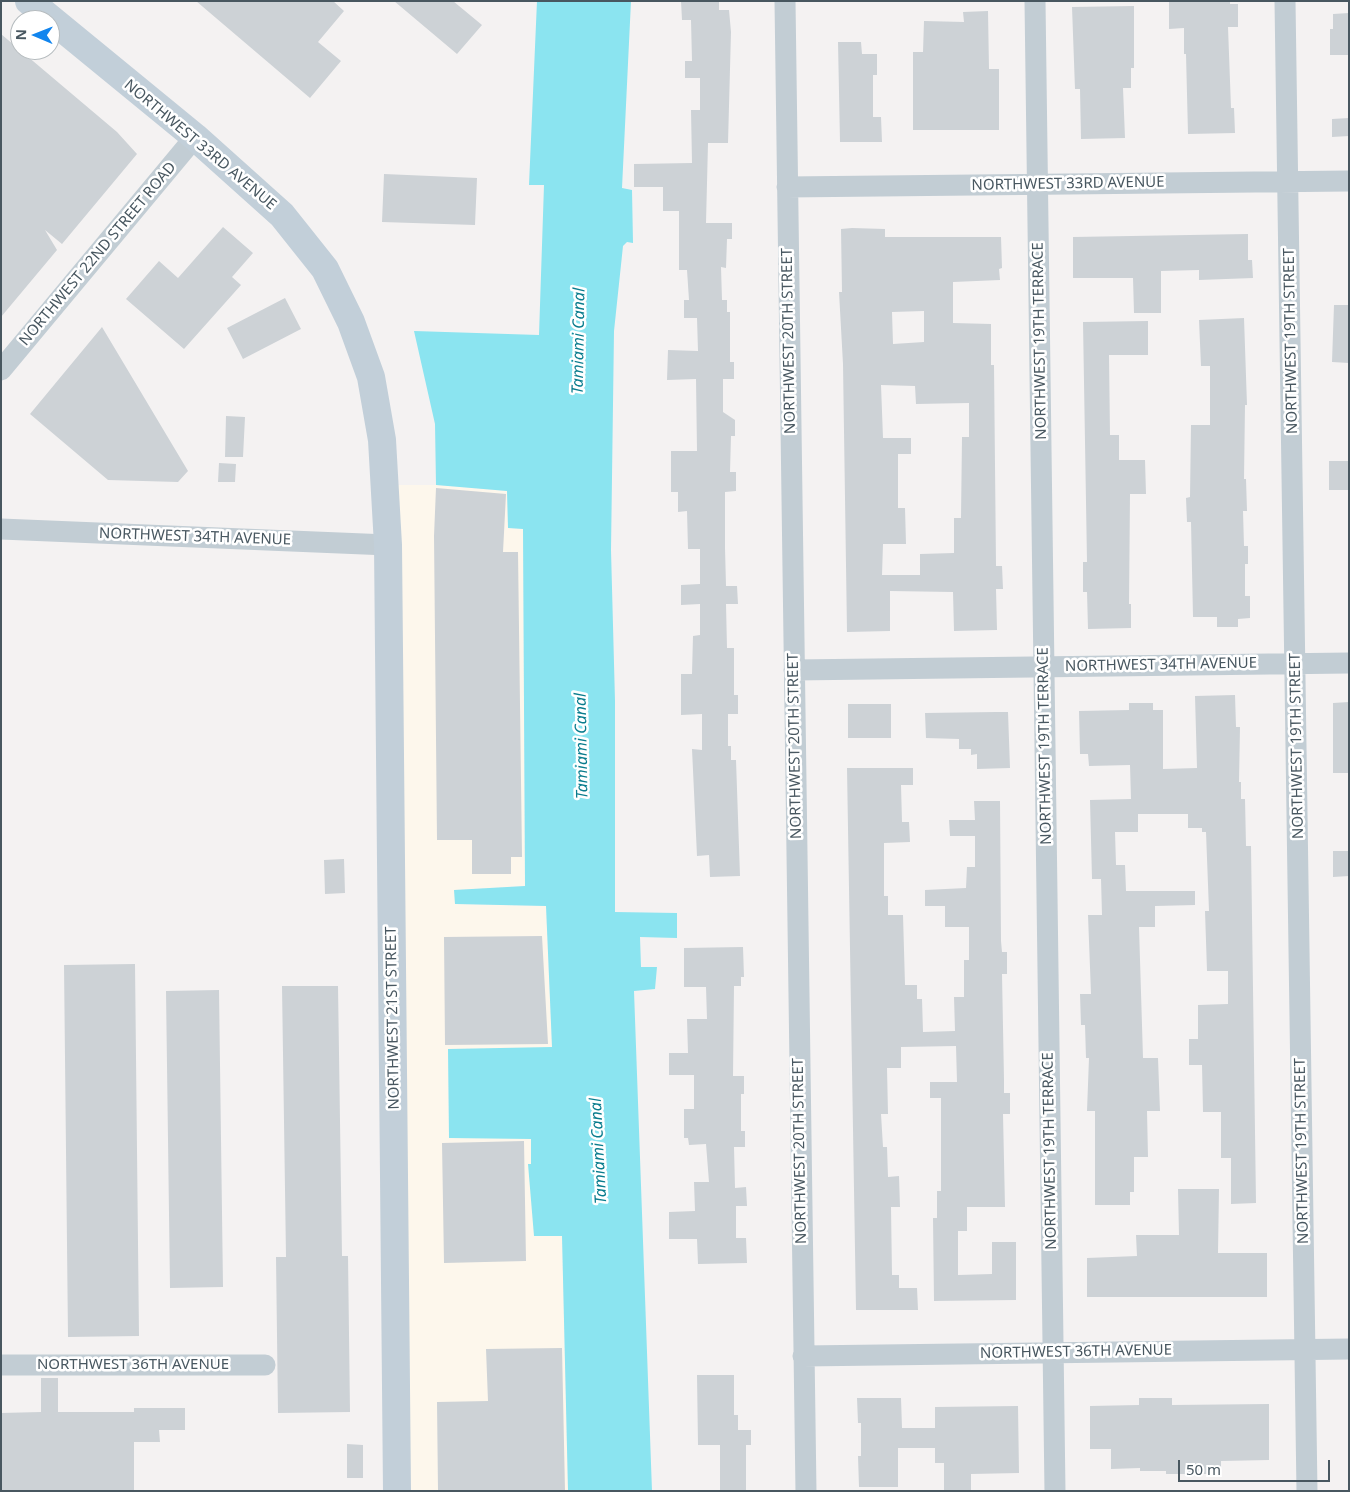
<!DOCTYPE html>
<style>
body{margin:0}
#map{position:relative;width:1350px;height:1492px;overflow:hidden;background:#f4f2f2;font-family:"Noto Sans",sans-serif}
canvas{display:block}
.frame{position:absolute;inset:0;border:2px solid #485760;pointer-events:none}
.north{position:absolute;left:10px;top:10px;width:50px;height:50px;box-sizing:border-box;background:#fff;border:1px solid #b6bcbf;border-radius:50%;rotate:271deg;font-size:14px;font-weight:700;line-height:20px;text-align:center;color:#485760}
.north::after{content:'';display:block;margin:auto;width:18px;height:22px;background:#1285ee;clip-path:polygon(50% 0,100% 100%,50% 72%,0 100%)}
.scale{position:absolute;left:1178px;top:1460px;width:152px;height:22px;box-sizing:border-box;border:2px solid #485760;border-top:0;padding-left:6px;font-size:15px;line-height:18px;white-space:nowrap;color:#485760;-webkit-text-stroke:4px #fff;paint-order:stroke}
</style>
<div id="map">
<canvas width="1350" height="1492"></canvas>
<div class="frame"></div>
<div class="north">N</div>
<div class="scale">50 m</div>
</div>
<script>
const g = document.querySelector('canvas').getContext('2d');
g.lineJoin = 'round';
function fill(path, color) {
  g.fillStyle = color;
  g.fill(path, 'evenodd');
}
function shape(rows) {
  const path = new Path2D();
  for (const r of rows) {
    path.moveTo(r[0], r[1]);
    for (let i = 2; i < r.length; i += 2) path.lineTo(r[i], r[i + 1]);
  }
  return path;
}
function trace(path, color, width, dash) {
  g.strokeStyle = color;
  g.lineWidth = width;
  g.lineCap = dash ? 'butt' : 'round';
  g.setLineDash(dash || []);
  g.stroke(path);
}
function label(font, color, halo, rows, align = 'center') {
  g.font = font + ' "Noto Sans",sans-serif';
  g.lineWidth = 5;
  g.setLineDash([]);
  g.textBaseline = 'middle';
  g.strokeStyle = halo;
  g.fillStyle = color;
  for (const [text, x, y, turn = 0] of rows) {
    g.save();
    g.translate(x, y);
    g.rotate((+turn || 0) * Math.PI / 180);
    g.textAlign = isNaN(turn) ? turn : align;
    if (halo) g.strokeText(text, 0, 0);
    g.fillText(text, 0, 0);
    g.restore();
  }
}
fill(shape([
 [377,485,436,485,507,491,508,528,523,529,525,886,455,890,455,904,546,906,552,1048,448,1049,449,1138,531,1138,534,1235,562,1236,568,1491,394,1491]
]), '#fdf7ec');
fill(shape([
 [537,1,631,1,622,188,632,190,633,243,627,242,623,246,614,331,611,550,615,701,615,912,677,913,677,938,640,937,641,967,657,967,655,989,634,991,652,1491,568,1491,562,1236,534,1236,528,1164,531,1164,531,1139,449,1138,448,1049,552,1047,546,906,455,904,454,890,525,886,523,529,508,528,507,491,436,485,435,424,414,331,539,335,544,185,529,185]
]), '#8be4f0');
fill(shape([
 [196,1,333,1,344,11,318,42,341,61,310,98],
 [394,1,453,1,482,25,457,54],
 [681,1,719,1,719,10,729,10,731,32,728,143,708,143,706,223,732,223,732,239,727,239,726,268,721,267,722,300,727,300,727,312,730,312,730,362,734,362,734,379,723,379,723,412,735,420,735,436,731,436,730,472,736,472,736,491,725,492,725,548,726,586,737,586,738,604,726,604,727,648,734,648,734,695,738,695,738,714,728,714,728,746,731,746,731,760,736,760,740,876,710,877,709,855,697,856,692,749,702,750,702,714,681,715,681,674,692,674,693,636,700,635,700,604,681,605,681,585,700,584,700,549,688,549,687,511,678,512,678,492,671,492,671,451,697,451,696,379,667,380,668,350,698,351,697,318,684,318,684,300,689,300,687,270,679,270,679,211,663,211,663,187,634,187,634,164,692,163,691,110,700,110,700,78,685,78,685,61,692,61,691,20,682,20],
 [1169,1,1230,1,1230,4,1238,4,1238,27,1228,27,1231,108,1234,108,1235,133,1188,134,1186,54,1184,54,1184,28,1169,29],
 [1134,6,1134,68,1131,68,1131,88,1123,88,1125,138,1081,139,1080,89,1075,89,1072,7],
 [988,11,989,69,999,69,999,130,913,130,913,52,923,52,924,21,964,22,963,12],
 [1349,13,1349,55,1330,55,1330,29,1333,29,1333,14],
 [1,34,117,132,137,154,62,244,45,230,57,250,1,317],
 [838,42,861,42,862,54,877,54,877,75,873,75,873,117,881,117,882,142,840,142],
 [1349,118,1349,136,1332,137,1332,119],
 [384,174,477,178,475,225,382,222],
 [223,227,253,253,232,277,241,285,184,349,126,299,159,261,178,278],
 [852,228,885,229,885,237,1001,237,1002,268,999,269,1000,280,953,282,953,323,991,324,991,365,994,365,996,566,1002,566,1003,589,996,589,997,630,954,631,953,592,890,591,890,631,847,632,843,364,839,292,842,292,841,229],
 [924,311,924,342,893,344,892,312],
 [881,385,915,386,916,404,969,403,969,437,962,437,961,518,954,518,954,553,920,554,920,575,882,575,883,544,906,544,905,508,898,508,898,454,911,454,911,438,883,438],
 [1248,234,1248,260,1252,260,1253,278,1199,280,1199,270,1161,271,1161,313,1134,313,1133,278,1073,278,1073,237],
 [285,298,301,329,243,359,227,328],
 [1334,305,1349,305,1349,363,1332,362],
 [1244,318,1247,405,1245,405,1244,479,1246,479,1247,511,1243,511,1244,546,1248,546,1248,564,1245,564,1245,596,1250,596,1250,618,1238,619,1238,627,1217,627,1217,617,1193,617,1191,522,1187,522,1186,498,1190,497,1191,425,1210,425,1210,366,1201,366,1199,320],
 [1148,321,1148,355,1109,355,1110,435,1119,435,1119,460,1145,460,1146,494,1130,494,1129,604,1131,604,1131,628,1088,629,1087,592,1083,592,1083,562,1087,562,1083,322],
 [102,327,188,471,178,482,108,480,30,414],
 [226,416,245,417,243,457,225,457],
 [1329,461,1349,461,1349,490,1329,490],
 [219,463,236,464,235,482,218,482],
 [436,488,506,494,503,552,518,552,522,857,511,857,511,874,472,874,472,840,437,840,434,536],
 [1235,695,1236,727,1240,727,1239,782,1241,782,1241,799,1245,799,1246,846,1251,846,1256,1203,1231,1204,1231,1158,1221,1158,1221,1112,1203,1112,1202,1065,1189,1065,1189,1039,1198,1039,1198,1005,1228,1004,1228,971,1207,971,1205,911,1209,911,1206,832,1202,832,1202,828,1188,828,1188,814,1138,814,1138,832,1115,832,1116,865,1125,865,1126,891,1195,891,1195,905,1155,906,1155,927,1139,927,1143,1058,1158,1058,1160,1111,1147,1111,1148,1157,1134,1157,1134,1192,1130,1192,1130,1205,1095,1205,1095,1111,1087,1111,1089,1058,1086,1058,1085,1025,1081,1025,1080,994,1091,994,1088,915,1102,915,1101,879,1092,879,1090,800,1131,799,1130,765,1089,766,1088,754,1080,754,1079,711,1129,710,1129,703,1153,703,1153,710,1163,710,1163,769,1197,768,1195,696],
 [1349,702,1349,773,1333,773,1333,703],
 [848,704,891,704,891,738,848,738],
 [996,712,1008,712,1010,768,977,769,977,754,971,755,971,749,959,749,959,739,926,738,925,713],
 [847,768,913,768,913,785,901,785,902,822,909,822,910,842,884,843,884,896,888,896,888,915,903,915,905,985,917,985,917,999,922,999,923,1032,955,1031,954,997,964,997,964,960,969,960,969,927,945,927,945,906,925,906,925,890,966,888,967,867,975,867,975,836,950,836,949,820,975,820,974,801,1000,801,1001,941,1002,952,1007,952,1007,974,1002,974,1004,1080,1004,1093,1010,1093,1010,1114,1003,1114,1005,1207,967,1207,967,1231,958,1231,958,1275,992,1274,992,1242,1016,1242,1016,1300,934,1301,933,1218,937,1218,937,1191,941,1191,941,1098,930,1098,930,1082,957,1082,956,1046,901,1047,901,1068,887,1068,888,1114,881,1114,883,1147,887,1147,888,1177,899,1176,900,1207,891,1207,892,1275,899,1275,899,1288,917,1288,918,1310,856,1310],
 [1333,851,1349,851,1349,876,1333,877],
 [344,859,345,893,325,894,324,860],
 [542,936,548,1044,445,1045,444,937],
 [743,947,744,977,741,977,741,986,734,986,733,1076,744,1076,744,1094,741,1094,741,1131,745,1131,745,1147,734,1147,735,1188,746,1187,747,1206,736,1206,736,1238,746,1238,747,1263,698,1264,697,1239,669,1239,669,1212,695,1211,694,1182,709,1182,706,1144,689,1145,688,1138,684,1138,684,1109,694,1109,694,1075,669,1075,669,1053,688,1053,687,1019,707,1019,706,987,684,987,684,948],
 [135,964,139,1336,68,1337,64,965],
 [282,986,338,986,342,1256,348,1256,350,1412,278,1413,276,1257,286,1257],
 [219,990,223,1287,170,1288,166,991],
 [524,1141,526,1261,444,1263,442,1143],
 [1178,1189,1219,1189,1218,1253,1267,1253,1267,1297,1087,1297,1087,1258,1137,1256,1136,1235,1179,1235],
 [562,1348,565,1491,438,1491,437,1402,488,1401,486,1349],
 [697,1375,734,1375,734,1415,738,1415,738,1430,751,1430,751,1445,746,1445,746,1491,720,1491,720,1445,698,1445],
 [41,1378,58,1378,58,1412,134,1412,134,1408,185,1408,185,1430,159,1430,160,1442,134,1442,134,1491,1,1491,1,1413,41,1412],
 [857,1398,901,1398,902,1428,935,1428,935,1407,1018,1406,1019,1473,971,1474,971,1491,944,1491,944,1463,935,1463,935,1448,898,1448,898,1487,859,1487,858,1456,861,1456,861,1423,858,1423],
 [1139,1398,1172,1398,1172,1405,1269,1404,1269,1460,1221,1461,1221,1474,1166,1474,1166,1471,1140,1471,1140,1468,1111,1469,1111,1449,1090,1449,1090,1406,1139,1405],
 [347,1444,363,1445,363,1478,347,1478]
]), '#cdd2d6');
trace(shape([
 [785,1,806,1491],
 [1035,1,1055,1491],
 [1285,1,1307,1491],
 [787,187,1349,181],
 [1,370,195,137],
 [1,529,388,545],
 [794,670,1349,663],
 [803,1356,1349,1349],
 [1,1365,265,1365]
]), '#c2cdd4', 21);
trace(shape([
 [29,1,195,137,282,215,325,269,351,322,371,377,382,440,388,545,397,1491]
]), '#c2cfd9', 28);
label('15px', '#485760', '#fff', [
 ["NORTHWEST 33RD AVENUE",200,145,40],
 ["NORTHWEST 33RD AVENUE",1068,184,-1],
 ["NORTHWEST 22ND STREET ROAD",98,254,-50],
 ["NORTHWEST 20TH STREET",789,341,-91],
 ["NORTHWEST 19TH TERRACE",1040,341,-91],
 ["NORTHWEST 19TH STREET",1291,341,-91],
 ["NORTHWEST 34TH AVENUE",195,537,2],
 ["NORTHWEST 34TH AVENUE",1161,665,-1],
 ["NORTHWEST 20TH STREET",795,746,-91],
 ["NORTHWEST 19TH TERRACE",1045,746,-91],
 ["NORTHWEST 19TH STREET",1297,746,-91],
 ["NORTHWEST 21ST STREET",393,1018,-91],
 ["NORTHWEST 20TH STREET",800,1151,-91],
 ["NORTHWEST 19TH TERRACE",1050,1151,-91],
 ["NORTHWEST 19TH STREET",1302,1151,-91],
 ["NORTHWEST 36TH AVENUE",1076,1352,-1],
 ["NORTHWEST 36TH AVENUE",133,1365]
]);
label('italic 16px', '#097c8d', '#fff', [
 ["Tamiami Canal",579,341,-89],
 ["Tamiami Canal",582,746,-91],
 ["Tamiami Canal",599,1151,-93]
]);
</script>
